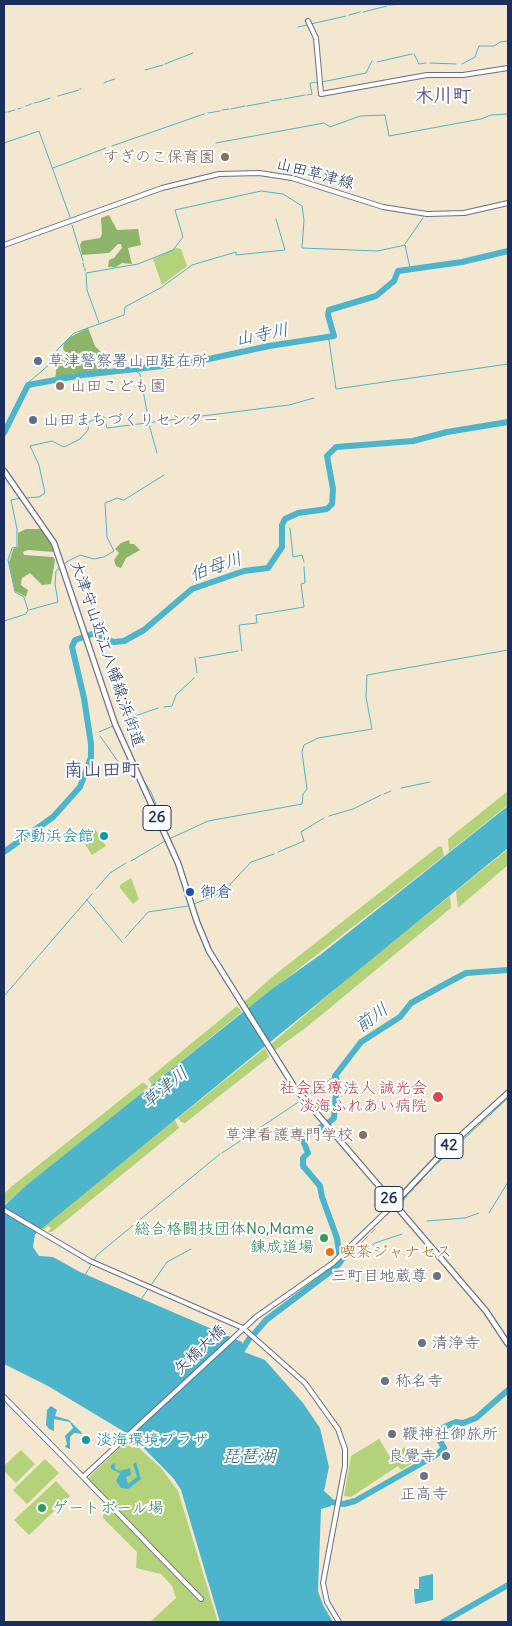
<!DOCTYPE html>
<meta charset="utf-8">
<style>
body{margin:0}
#map{position:relative;width:512px;height:1626px;overflow:hidden;background:#f3e7d0;font-family:Delius,sans-serif}
canvas{display:block}
.frame{position:absolute;inset:0;border:5px solid #1b2f5e;pointer-events:none}
</style>
<div id="map">
<canvas width="512" height="1626"></canvas>
<div class="frame"></div>
</div>
<script>
const g = document.querySelector('canvas').getContext('2d');
g.lineJoin = 'round';
function fill(path, color) {
  g.fillStyle = color;
  g.fill(path, 'evenodd');
}
function shape(rows) {
  const path = new Path2D();
  for (const r of rows) {
    path.moveTo(r[0], r[1]);
    for (let i = 2; i < r.length; i += 2) path.lineTo(r[i], r[i + 1]);
  }
  return path;
}
function trace(path, color, width, dash) {
  g.strokeStyle = color;
  g.lineWidth = width;
  g.lineCap = dash ? 'butt' : 'round';
  g.setLineDash(dash || []);
  g.stroke(path);
}
function label(font, color, halo, rows, align = 'center') {
  g.font = font + ' Delius,"Klee One",sans-serif';
  g.lineWidth = 4;
  g.setLineDash([]);
  g.textBaseline = 'middle';
  g.strokeStyle = halo;
  g.fillStyle = color;
  for (const [text, x, y, turn = 0] of rows) {
    g.save();
    g.translate(x, y);
    g.rotate((+turn || 0) * Math.PI / 180);
    g.textAlign = isNaN(turn) ? turn : align;
    if (halo) g.strokeText(text, 0, 0);
    g.fillText(text, 0, 0);
    g.restore();
  }
}
fill(shape([
 [176,248,181,249,187,266,162,285,153,259],
 [508,791,508,805,449,852,448,839],
 [95,829,106,846,92,855,81,838],
 [439,846,442,847,444,856,247,1009,244,1002,272,977],
 [508,849,508,865,458,908,456,891],
 [131,878,139,899,133,904,120,888,120,885],
 [450,896,451,908,308,1026,274,1051,270,1045,361,967],
 [237,1006,242,1012,152,1085,148,1079],
 [265,1048,269,1057,185,1123,181,1122,178,1118,184,1113],
 [143,1082,149,1087,4,1205,4,1194,11,1187],
 [175,1120,179,1128,52,1232,48,1232,51,1228,48,1226,44,1230,41,1228],
 [129,1439,161,1468,178,1491,218,1622,150,1622,176,1598,172,1586,161,1574,136,1568,137,1552,103,1518,104,1508,109,1502,88,1480,90,1476],
 [379,1439,390,1457,405,1447,412,1461,411,1464,401,1470,402,1471,398,1466,351,1497,344,1496,351,1456],
 [21,1450,35,1464,16,1483,4,1471,4,1466],
 [45,1459,59,1473,27,1504,13,1490],
 [56,1481,70,1496,29,1535,14,1520]
]), '#b3d27a');
fill(shape([
 [109,215,117,230,138,229,141,245,128,248,132,264,122,263,116,267,108,267,109,260,114,258,122,248,121,244,118,244,109,253,82,255,80,245,82,241,100,238,102,234,101,218],
 [88,328,95,346,107,358,108,371,77,375,73,373,69,377,55,379,57,365,54,358,56,355,64,361,68,358,67,367,81,361,88,362,88,356,67,356,63,348,64,343,70,337],
 [26,529,41,529,44,532,53,546,54,552,28,550,23,552,24,555,53,557,55,560,51,584,42,585,30,573,22,578,21,585,28,590,26,597,15,591,9,563,13,549,18,547,18,533],
 [129,540,130,544,134,544,140,550,126,558,121,568,116,566,114,560,119,553,115,549,121,543]
]), '#8eb46a');
fill(shape([
 [508,806,508,848,35,1234,33,1247,39,1256,53,1257,80,1272,242,1342,244,1352,265,1360,303,1403,320,1428,329,1467,324,1491,332,1498,331,1506,321,1509,318,1591,323,1605,333,1622,220,1622,181,1490,174,1479,133,1437,48,1386,4,1364,4,1206,28,1184,272,989,320,955],
 [51,1406,57,1410,55,1416,69,1420,83,1434,74,1433,70,1437,70,1449,65,1447,67,1444,65,1436,73,1428,70,1422,54,1419,54,1431,49,1429,46,1425,47,1410],
 [136,1462,141,1479,128,1489,121,1488,116,1481,120,1473,111,1469,111,1465,115,1463,115,1469,120,1471,130,1468,131,1475,126,1477,128,1484,137,1477,133,1464],
 [433,1574,433,1600,415,1604,414,1589,419,1589,419,1577]
]), '#4cb4cb');
trace(shape([
 [389,5,406,4],
 [363,12,387,6],
 [349,15,360,12],
 [311,24,346,16],
 [298,27,307,25],
 [414,54,419,64,426,63],
 [377,62,412,54],
 [430,63,456,64],
 [165,64,193,53],
 [462,64,475,57,479,46,494,46,500,42,508,41],
 [145,70,163,65],
 [109,81,115,79],
 [322,82,366,73,372,61],
 [104,83,108,81],
 [80,89,81,89],
 [307,95,312,94,310,83,318,82],
 [58,96,79,90],
 [284,99,305,95],
 [271,101,282,99],
 [39,102,50,98],
 [34,103,38,102],
 [26,106,31,104],
 [247,106,269,102],
 [18,109,21,108],
 [231,109,245,106],
 [222,110,229,109],
 [8,112,15,110],
 [4,113,6,112],
 [208,113,220,111],
 [4,143,39,131,70,217],
 [216,143,324,123,330,127,360,116,385,115,389,136,481,119,491,115,508,114],
 [112,146,204,114],
 [53,168,106,148],
 [72,225,83,261],
 [405,244,423,218],
 [83,263,84,267],
 [85,268,85,271],
 [99,323,87,290,86,273,138,264,173,250,183,237,175,210,261,191,283,194,302,206,304,220,302,248,378,251,405,245,410,268],
 [329,340,336,389,508,364],
 [134,370,140,374,150,428,157,453],
 [28,385,30,381,50,364,58,349,74,333,124,315,125,307,162,287,192,265,236,252,236,255,285,250,276,219],
 [25,498,39,497,45,493,39,465,30,446,52,441,64,447,80,439,88,430,89,422,95,419,104,417,107,428,289,405,314,398],
 [290,528,293,557,302,555,304,562],
 [29,610,58,602,55,584,56,571,68,561,80,555,94,559,104,557,114,551,107,537,105,503,117,498,124,500,164,475],
 [4,621,26,614,28,610,24,597,15,592,8,560,12,548,17,547,17,529,11,500,21,498],
 [242,651,239,625,257,623,256,615,304,607,301,584,305,583,304,567],
 [195,658,197,673],
 [199,658,238,651],
 [164,707,172,706,176,695,194,678],
 [135,716,158,708],
 [99,732,113,726],
 [100,736,122,767],
 [125,770,136,778],
 [144,781,151,792,169,838],
 [401,788,430,782],
 [384,794,391,791],
 [329,816,353,809,381,795],
 [169,839,208,821,302,804,303,794,307,789,302,752,304,745,318,738,372,729,366,697,367,675,508,650],
 [278,852,304,841,301,832,324,818],
 [131,861,165,841],
 [96,889,110,873,126,863],
 [87,900,122,942],
 [194,904,223,892,251,862,274,854],
 [125,938,148,912,188,906],
 [4,996,92,894],
 [306,1097,335,1076],
 [222,1153,300,1101],
 [438,1163,508,1098],
 [430,1171,436,1164],
 [424,1177,427,1174],
 [415,1187,422,1180],
 [408,1194,414,1189],
 [401,1203,407,1196],
 [489,1213,508,1182],
 [427,1221,465,1218,479,1213],
 [371,1233,375,1229],
 [357,1247,368,1236],
 [341,1261,355,1249],
 [341,1263,355,1253,368,1249,375,1243,402,1234],
 [85,1275,97,1255,220,1154],
 [142,1298,167,1262,191,1249]
]), '#4cb4cb', 1);
trace(shape([
 [4,433,28,385,82,375,190,363,269,346,334,336,328,315,329,310,376,296,394,281,398,271,462,262,508,251],
 [4,852,53,817,80,787,91,757,91,744,84,698,72,647,75,640,92,634,114,642,124,641,144,630,192,589,244,571,268,568,282,547,282,525,285,519,298,513,327,509,332,504,333,489,327,456,336,447,413,441,447,432,508,422],
 [328,1123,334,1118,337,1080,335,1076,361,1042,400,1017,411,1003,449,982,466,973,508,970],
 [324,1125,302,1138,308,1153,303,1158,303,1166,320,1186,322,1197,337,1238,339,1253],
 [338,1265,341,1261],
 [255,1333,266,1320,335,1268],
 [239,1355,249,1339],
 [331,1502,344,1504,355,1501,436,1455,444,1448,440,1441,440,1434,444,1427,456,1422,463,1423,476,1418,508,1390],
 [443,1622,508,1585]
]), '#4cb4cb', 6);
const tertiary = shape([
 [308,21,316,38,321,94,427,75,463,75,508,68],
 [4,1210,90,1261,243,1328,305,1383,338,1429,345,1449,345,1466,323,1583,327,1602,339,1622],
 [4,1397,83,1477,256,1317,333,1263,394,1204],
 [83,1477,201,1599]
]);
const secondary = shape([
 [4,245,162,188,219,174,259,173,292,178,383,207,427,214,464,213,508,203]
]);
const primary = shape([
 [4,471,54,543,115,724,178,863,197,922,209,951,295,1088,486,1311,508,1344],
 [394,1204,446,1149,508,1093]
]);
trace(tertiary, '#676f86', 6);
trace(secondary, '#676f86', 6);
trace(primary, '#676f86', 7);
trace(tertiary, '#fff', 4);
trace(secondary, '#fff', 4);
trace(primary, '#fff', 4.5);
for (const [x, y, r, color] of [
 [225,157,5,"#8d6e63"],
 [38,361,5,"#5c6f8a"],
 [60,386,5,"#8d6e63"],
 [33,420,5,"#5c6f8a"],
 [104,836,5,"#0f9aa8"],
 [190,892,5,"#1a4fb4"],
 [438,1097,6,"#e0444e"],
 [363,1135,5,"#8d6e63"],
 [324,1238,5,"#2e9e5b"],
 [330,1252,5,"#e8710a"],
 [437,1276,5,"#6b7280"],
 [422,1343,5,"#6b7280"],
 [385,1381,5,"#6b7280"],
 [392,1434,5,"#6b7280"],
 [86,1440,5,"#0f9aa8"],
 [446,1456,5,"#6b7280"],
 [424,1476,5,"#6b7280"],
 [42,1508,5,"#2e9e5b"]
]) {
  const dot = new Path2D();
  dot.arc(x, y, r, 0, 2 * Math.PI);
  g.fillStyle = color;
  g.fill(dot);
  trace(dot, '#fff', 2);
}
for (const [x, y, w] of [
 [157,818,28],
 [449,1146,28],
 [389,1199,28]
]) {
  const box = new Path2D();
  box.roundRect(x - w / 2, y - 12.5, w, 25, 4);
  g.fillStyle = '#fff';
  g.fill(box);
  trace(box, '#1b2f5e', 1);
}
label('bold 15px', '#1b2f5e', null, [
 ["26",157,818],
 ["42",449,1146],
 ["26",389,1199]
]);
label('16px', '#785e54', '#fff', [
 ["すぎのこ保育園",215,157],
 ["山田こども園",70,386,"left"],
 ["草津看護専門学校",353,1135]
], 'right');
label('16px', '#1b2f5e', '#fff', [
 ["山田草津線",315,174,15],
 ["大津守山近江八幡線;浜街道",107,654,71],
 ["矢橋大橋",200,1350,-43]
]);
label('16px', '#4e5e75', '#fff', [
 ["草津警察署山田駐在所",48,361],
 ["山田まちづくりセンター",43,420]
], 'left');
label('16px', '#0d838f', '#fff', [
 ["不動浜会館",94,836],
 ["淡海環境プラザ",96,1440,"left"]
], 'right');
label('16px', '#164399', '#fff', [
 ["御倉",200,892]
], 'left');
label('16px', '#be3a42', '#fff', [
 ["社会医療法人 誠光会",427,1088],
 ["淡海ふれあい病院",427,1106]
], 'right');
label('16px', '#27864d', '#fff', [
 ["総合格闘技団体No,Mame",314,1229],
 ["錬成道場",314,1247],
 ["ゲートボール場",52,1508,"left"]
], 'right');
label('16px', '#c56008', '#fff', [
 ["喫茶ジャナセス",340,1252]
], 'left');
label('16px', '#5b616d', '#fff', [
 ["三町目地蔵尊",427,1276,"right"],
 ["清浄寺",432,1343],
 ["称名寺",395,1381],
 ["鞭神社御旅所",402,1434],
 ["良覺寺",436,1456,"right"],
 ["正高寺",424,1494,"center"]
], 'left');
label('italic 18px', '#2c5e84', '#fff', [
 ["山寺川",262,335,-11],
 ["伯母川",216,567,-19],
 ["前川",372,1018,-36],
 ["草津川",165,1088,-39],
 ["琵琶湖",249,1457]
]);
label('bold 19px', '#505788', '#fff', [
 ["木川町",443,97],
 ["南山田町",102,771]
]);
</script>
